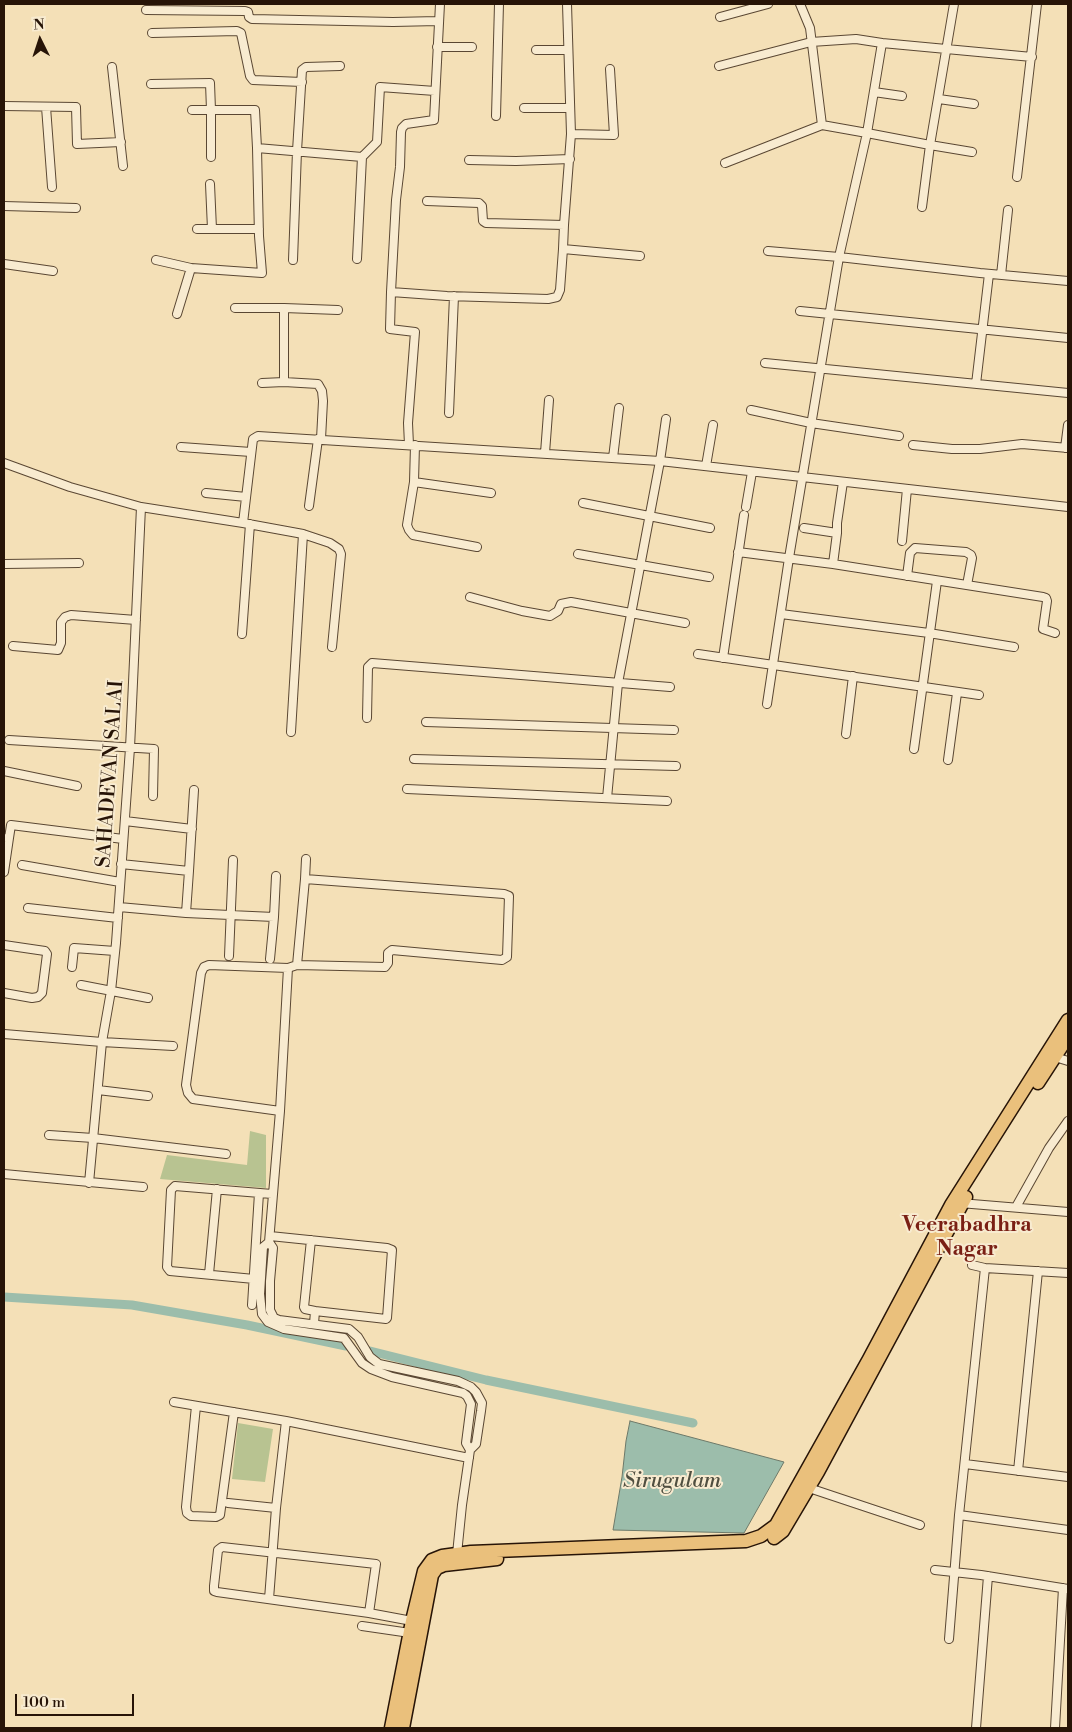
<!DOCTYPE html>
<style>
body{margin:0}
#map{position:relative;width:1072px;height:1732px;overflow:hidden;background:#f4e0b7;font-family:"Libre Bodoni",serif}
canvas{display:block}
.frame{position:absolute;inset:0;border:5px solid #271407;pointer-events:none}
.north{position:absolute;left:15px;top:15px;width:50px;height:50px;-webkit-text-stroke:4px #f8ebd0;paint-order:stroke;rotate:356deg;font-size:14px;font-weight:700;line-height:20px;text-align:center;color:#271407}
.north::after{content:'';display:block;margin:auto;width:18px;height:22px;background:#271407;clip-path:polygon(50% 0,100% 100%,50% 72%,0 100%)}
.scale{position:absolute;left:15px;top:1694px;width:119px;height:22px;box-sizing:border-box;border:2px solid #271407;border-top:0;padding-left:6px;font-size:15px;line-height:18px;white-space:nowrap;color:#271407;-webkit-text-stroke:4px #f8ebd0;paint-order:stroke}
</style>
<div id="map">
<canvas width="1072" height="1732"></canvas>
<div class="frame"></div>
<div class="north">N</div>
<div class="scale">100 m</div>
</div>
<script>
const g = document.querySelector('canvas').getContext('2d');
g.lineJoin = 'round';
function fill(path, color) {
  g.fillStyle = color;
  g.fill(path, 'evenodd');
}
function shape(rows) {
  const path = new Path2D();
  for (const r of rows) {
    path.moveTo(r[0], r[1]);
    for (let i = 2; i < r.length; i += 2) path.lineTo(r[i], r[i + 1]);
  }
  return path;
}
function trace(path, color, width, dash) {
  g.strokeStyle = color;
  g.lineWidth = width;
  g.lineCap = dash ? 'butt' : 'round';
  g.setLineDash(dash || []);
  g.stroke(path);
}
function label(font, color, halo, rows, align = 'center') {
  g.font = font + ' "Libre Bodoni",serif';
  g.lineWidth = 4;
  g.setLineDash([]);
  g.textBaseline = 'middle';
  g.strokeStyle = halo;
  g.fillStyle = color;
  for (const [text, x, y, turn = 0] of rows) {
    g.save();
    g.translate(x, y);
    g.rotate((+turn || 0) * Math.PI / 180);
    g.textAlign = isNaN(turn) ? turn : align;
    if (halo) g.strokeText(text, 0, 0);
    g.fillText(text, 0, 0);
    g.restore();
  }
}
fill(shape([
 [250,1131,266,1135,266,1188,160,1179,167,1155,247,1165],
 [238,1423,273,1429,265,1482,232,1479]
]), '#b8c391');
const water = shape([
 [630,1421,784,1462,744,1533,613,1530,622,1477,626,1441,630,1421]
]);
fill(water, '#9cbdab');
trace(water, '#6d7969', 1);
trace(shape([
 [4,1297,132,1305,247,1325,346,1346],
 [370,1351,486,1380,693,1423]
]), '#9cbdab', 9);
const minor = shape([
 [440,4,434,120,406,124,402,128,401,132,400,167,396,200,391,292,447,296,548,299,557,297,560,290,563,249,640,256],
 [800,4,810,28,822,125,867,133,882,43,1032,57],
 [146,10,245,11,248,12,249,17,252,19,393,22,438,21],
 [720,17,768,4],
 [152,33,237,31,241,33,250,76,253,80,302,82],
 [437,47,472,47],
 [536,50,568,50],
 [719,66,811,42,856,39,882,43],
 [112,67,123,166],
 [151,84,210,83,211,110,255,110,257,148],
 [874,92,902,96],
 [939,99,974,104],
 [4,106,76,107,77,144,121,142],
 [46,107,52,187],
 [524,108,570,108],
 [192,110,211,110,211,157],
 [496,116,499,4],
 [571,134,614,135,610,69],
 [469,160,516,161,570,159],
 [725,163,822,125],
 [1017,177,1037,4],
 [210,184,212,229],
 [427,201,479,203,482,206,483,221,486,223,564,225,571,134,567,4],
 [4,206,76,208],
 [922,207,930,145,972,152],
 [197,229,259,229],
 [563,249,564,225],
 [768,251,839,257,980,273,1068,281],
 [357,259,362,157],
 [156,260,191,268],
 [293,260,297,151,302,70,306,67,340,66],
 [4,264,53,271],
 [1001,275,1008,210],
 [391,292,390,329,415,332,408,423,409,445],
 [235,308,284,308],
 [800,311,1068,338],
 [177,314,191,268,262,273,259,236,257,148,362,157,377,142,380,87,435,91],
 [765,363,1068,393],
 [262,383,284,382],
 [976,384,989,274],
 [751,410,811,423,899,436],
 [449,413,454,296],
 [321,439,323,401,322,391,318,384,284,382,284,308,338,310],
 [415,445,414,482,407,525,409,530,413,535,477,547],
 [913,445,952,449,980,449,1022,444,1068,448],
 [181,447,251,452],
 [1065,448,1068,425],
 [545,453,549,400],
 [613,458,619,408],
 [4,463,70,487,141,507,243,523,253,439,258,436,660,461,1068,507],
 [706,466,713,425],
 [414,482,491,493],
 [206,493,246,497],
 [583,503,710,528],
 [309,506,318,439],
 [746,507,752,472],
 [243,523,303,534,291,732],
 [804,528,837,533,833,564],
 [837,533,837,523,843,482],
 [303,534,330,543,339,549,341,554,332,647],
 [902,541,907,489],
 [738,552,833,564,1043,597,1046,598,1047,601,1043,629,1055,633],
 [578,554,709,577],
 [4,564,79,563],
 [907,576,910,553,915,548,966,552,971,555,972,558,967,585],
 [470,597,522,611,550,616,558,611,561,604,571,602,685,623],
 [781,614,929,633,1014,647],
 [242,634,250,524],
 [13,646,58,650,61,643,61,622,65,617,71,615,136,620],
 [698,654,979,695],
 [723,658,744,515],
 [767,704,789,558,839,257,867,133,930,145,954,4],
 [367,718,368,667,372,663,670,687],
 [426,722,674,730],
 [846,734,853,676],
 [9,740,154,749,153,796],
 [914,749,937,581],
 [414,759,676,766],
 [948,760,957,693],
 [4,771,77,786],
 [407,789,667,801],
 [607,798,618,683,660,461,666,419],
 [125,821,192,829],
 [9,838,11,825,123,839],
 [121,864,189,871,186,913],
 [22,865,120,882],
 [189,871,194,790],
 [4,872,9,838,6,838],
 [305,879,306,859],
 [119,907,186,913,274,917,276,876],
 [28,908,118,918],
 [4,945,45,951,47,954,42,993,38,997,32,998,4,993],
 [229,956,233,860],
 [270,959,274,917],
 [72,967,74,948,115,951],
 [288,968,280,1111,193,1099,188,1093,186,1085,201,973,204,967,209,965,288,968,297,965,305,879,504,894,509,896,507,957,502,960,392,950,388,953,388,963,385,967,297,965],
 [81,985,148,998],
 [4,1034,102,1042,173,1046],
 [1055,1057,1068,1061],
 [98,1090,148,1096],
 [280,1111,269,1242,273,1248,270,1281,270,1310,274,1318,279,1320,349,1329,358,1337,370,1357,379,1364,458,1381,471,1387,476,1392,482,1403,481,1411,476,1444,470,1450,462,1505,457,1554],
 [49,1135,93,1138,226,1154],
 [4,1174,143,1187],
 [89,1183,102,1042,111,991,116,943,130,748,141,507],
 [960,1203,1068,1212],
 [1016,1207,1049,1148,1068,1121],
 [270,1236,387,1248,392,1250,387,1318,386,1319,315,1311,314,1324],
 [311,1240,304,1307,305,1309,315,1311],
 [269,1242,263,1247,260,1294,262,1314,268,1322,284,1329,344,1338,362,1363,371,1369,392,1377,463,1393,467,1396,471,1404,466,1443,470,1450],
 [972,1265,985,1268,1068,1273],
 [209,1274,217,1189],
 [254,1279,170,1271,167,1267,171,1190,175,1186,272,1194],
 [252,1305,259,1193],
 [174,1402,286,1421,469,1458],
 [196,1406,186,1507,187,1513,191,1516,216,1517,220,1515,234,1412],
 [965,1464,1068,1477],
 [1018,1471,1038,1271],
 [809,1488,920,1525],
 [228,1503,276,1508,286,1421],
 [959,1515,1068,1530],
 [935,1570,981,1575,1068,1589],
 [269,1599,276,1508],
 [369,1613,376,1564,222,1547,218,1550,214,1586,214,1591,217,1592,369,1613,412,1621],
 [362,1626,410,1633],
 [949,1639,959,1515,985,1268],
 [976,1728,988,1576],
 [1055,1728,1063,1588]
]);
const primary = shape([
 [1038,1083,1068,1037],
 [774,1538,783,1531,818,1472,966,1197],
 [391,1728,412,1621,424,1571,432,1560,442,1556,471,1552,746,1541,761,1536,776,1525,869,1359,951,1205,1068,1020],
 [403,1728,432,1575,437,1568,444,1565,497,1559]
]);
trace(minor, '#5a4733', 10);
trace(primary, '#271407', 15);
trace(minor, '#f8ebd0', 8);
trace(primary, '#eac07c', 12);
label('20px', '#271407', '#f8ebd0', [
 ["SAHADEVAN SALAI",111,774,-86]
]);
label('bold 21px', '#7a1f14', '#f8ebd0', [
 ["Veerabadhra",967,1226],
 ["Nagar",967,1250]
]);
label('italic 21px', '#504f40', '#f8ebd0', [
 ["Sirugulam",672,1482]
]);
</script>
